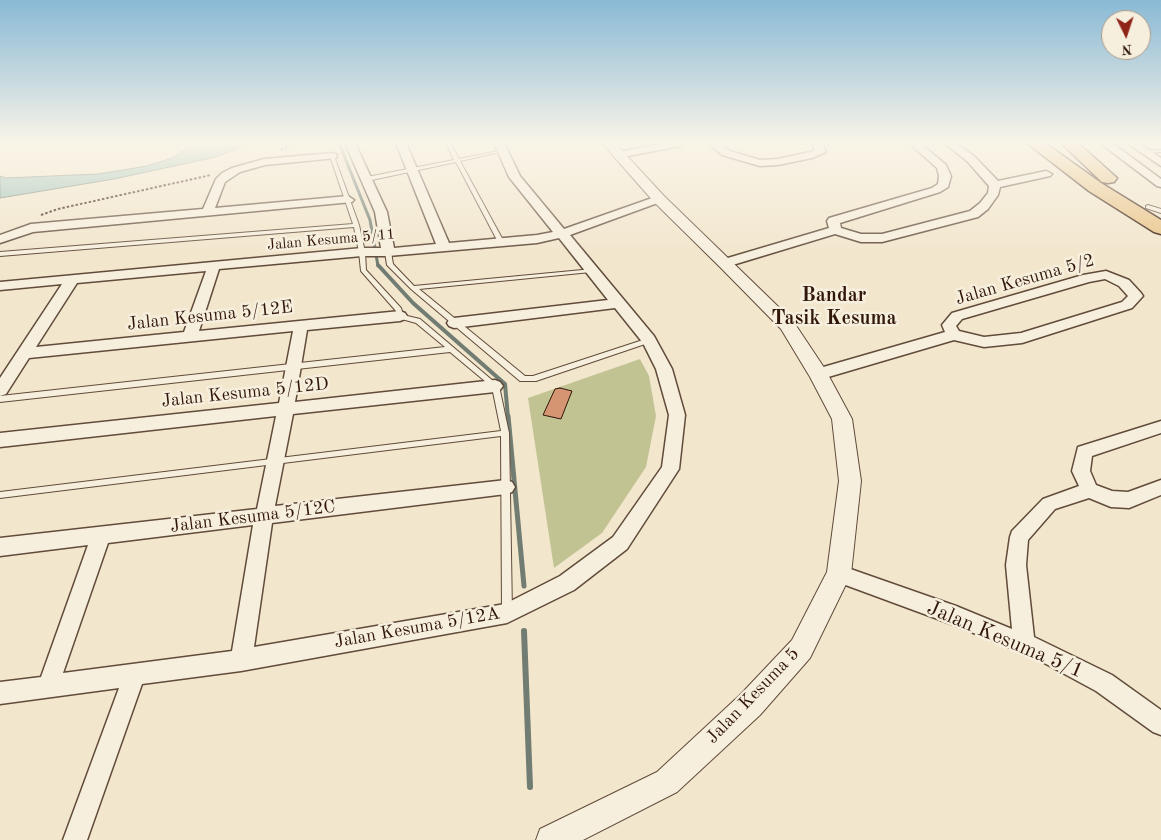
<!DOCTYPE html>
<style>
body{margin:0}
#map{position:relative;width:1161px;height:840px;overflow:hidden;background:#f2e6cc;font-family:"Old Standard TT",serif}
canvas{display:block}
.north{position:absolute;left:1101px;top:10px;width:50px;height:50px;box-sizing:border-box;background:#f7efde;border:1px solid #a89989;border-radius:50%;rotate:176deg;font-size:14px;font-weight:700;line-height:20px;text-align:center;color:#31170a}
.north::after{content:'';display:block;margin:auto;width:18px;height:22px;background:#8f2418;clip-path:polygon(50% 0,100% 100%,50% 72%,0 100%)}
</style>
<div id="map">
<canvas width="1161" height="840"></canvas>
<div class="north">N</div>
</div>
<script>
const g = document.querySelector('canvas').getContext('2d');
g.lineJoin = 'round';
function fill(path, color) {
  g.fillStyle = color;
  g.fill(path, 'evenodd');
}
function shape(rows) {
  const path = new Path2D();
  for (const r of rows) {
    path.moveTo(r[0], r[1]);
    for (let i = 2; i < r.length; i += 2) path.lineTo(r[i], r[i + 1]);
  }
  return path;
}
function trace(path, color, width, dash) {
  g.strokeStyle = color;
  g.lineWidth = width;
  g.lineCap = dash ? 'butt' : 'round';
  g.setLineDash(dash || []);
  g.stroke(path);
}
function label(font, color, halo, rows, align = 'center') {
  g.font = font + ' "Old Standard TT",serif';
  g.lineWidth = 5;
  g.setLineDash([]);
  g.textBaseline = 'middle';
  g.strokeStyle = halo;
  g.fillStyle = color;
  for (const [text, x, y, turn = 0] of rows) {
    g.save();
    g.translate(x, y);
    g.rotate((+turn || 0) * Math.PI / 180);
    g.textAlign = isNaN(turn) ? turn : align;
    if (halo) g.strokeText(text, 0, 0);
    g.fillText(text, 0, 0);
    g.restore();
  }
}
fill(shape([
 [640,359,649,376,656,416,646,467,602,533,554,568,528,398]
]), '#c1c393');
const water = shape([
 [196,143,253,143,216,157,114,179,0,198,0,176,6,178,98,174,147,166,172,158,196,143]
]);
fill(water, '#9bc0b8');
trace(water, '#717c72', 1);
trace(shape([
 [339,143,370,220,378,266]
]), '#717c72', 3);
trace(shape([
 [378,265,413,303,505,384,508,418]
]), '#717c72', 4);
trace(shape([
 [508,416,524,586]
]), '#717c72', 5);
trace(shape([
 [524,631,530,787]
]), '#717c72', 6);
const building = shape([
 [560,388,572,391,561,419,543,415,555,389,560,388]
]);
fill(building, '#d59472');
trace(building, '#31170a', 1);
const service = shape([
 [446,143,450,143,459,159,503,150,505,151,460,161,504,242,503,243,501,244,498,242,456,162,367,181,364,179,367,177,454,160,446,143],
 [1161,150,1161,152,1145,153,1143,152,1145,151,1161,150],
 [330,155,334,156,359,225,365,252,366,270,401,308,403,315,420,319,499,386,509,433,512,613,510,616,507,618,504,616,502,613,501,436,0,498,0,492,501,431,492,387,450,352,0,402,0,396,445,347,416,323,398,318,396,311,361,271,359,252,354,227,0,256,0,252,353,224,330,156,330,155],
 [1148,205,1161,209,1161,213,1146,208,1146,206,1148,205],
 [388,250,391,252,393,264,414,286,593,269,594,270,591,272,419,289,525,376,533,376,649,338,652,340,651,342,536,381,520,381,411,289,387,265,385,252,388,250]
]);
const minor = shape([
 [345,143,355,143,387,212,394,248,436,244,396,143,406,143,449,243,537,235,553,232,509,177,494,143,504,143,520,176,564,229,655,197,663,197,665,199,663,201,570,235,654,336,672,369,685,415,679,469,627,549,574,590,507,623,241,671,142,684,87,840,63,840,119,688,0,704,0,682,41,677,88,545,0,556,0,538,257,509,276,416,0,447,0,433,279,403,293,331,29,358,6,394,0,396,0,378,62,284,0,290,0,282,362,248,381,248,375,212,345,143],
 [559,238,608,300,454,318,449,320,447,323,449,326,454,328,615,308,643,343,656,369,669,415,662,467,613,537,560,576,505,604,254,647,272,523,506,494,512,492,515,487,512,482,506,480,275,506,293,414,495,392,500,390,503,386,500,382,495,380,295,402,307,330,400,321,405,319,407,316,405,313,400,311,199,331,219,269,362,256,388,256,537,243,559,238],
 [206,271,184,332,36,347,77,283,206,271],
 [253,525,232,651,63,673,108,543,253,525],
 [665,143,685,143,680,146,618,158,613,155,618,152,665,143],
 [708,143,719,143,730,151,760,160,778,159,810,152,815,150,812,143,822,143,826,152,812,158,778,165,760,166,722,155,708,143],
 [909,143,920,143,946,165,951,176,948,187,940,192,840,223,841,228,861,234,882,234,970,211,980,203,988,193,989,186,967,161,944,143,956,143,975,157,998,181,1046,171,1052,174,1050,176,1000,187,998,195,988,209,978,217,882,242,861,242,835,234,726,267,720,263,721,260,829,228,827,221,829,218,932,188,938,184,939,176,937,168,909,143],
 [1100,143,1112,143,1161,179,1161,187,1157,186,1100,143],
 [1127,143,1139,143,1161,158,1161,166,1127,143],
 [332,153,336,154,337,156,336,158,265,165,240,172,225,182,215,208,348,196,354,200,352,202,33,232,0,243,0,235,31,224,203,209,216,179,222,173,232,168,264,159,332,153],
 [1106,271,1129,280,1141,293,1143,296,1132,308,1022,343,984,347,954,340,818,380,813,378,810,374,813,370,945,332,942,325,952,313,1083,275,1106,271],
 [1105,279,1119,286,1128,296,1122,302,1021,333,984,337,959,331,956,326,962,319,1089,282,1105,279],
 [1161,421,1161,433,1092,456,1090,471,1096,485,1112,491,1128,492,1161,480,1161,495,1129,508,1111,507,1089,498,1055,509,1028,540,1026,565,1034,637,1112,675,1161,710,1161,735,1153,732,1096,691,1035,658,954,625,832,580,829,574,832,568,839,565,956,606,1012,629,1006,565,1010,537,1012,531,1043,499,1079,486,1072,471,1078,447,1161,421]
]);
const tertiary = shape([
 [602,143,615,143,664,196,793,321,825,369,852,419,861,481,851,574,810,658,760,715,677,792,583,840,536,840,540,829,657,772,740,695,792,640,827,572,839,481,832,419,810,377,781,329,720,267,654,202,602,143]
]);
const primary = shape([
 [1027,143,1045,143,1101,183,1161,220,1161,234,1154,232,1089,191,1027,143],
 [1061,143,1078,143,1117,178,1114,182,1108,183,1102,182,1061,143]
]);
trace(service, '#614b3a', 2);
trace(minor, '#614b3a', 3);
trace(tertiary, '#614b3a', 2);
trace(primary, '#31170a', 3);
trace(shape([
 [281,150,294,143],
 [41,215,58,209,211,175]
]), '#31170a', 2, [2.5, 2]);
fill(service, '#f7efde');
fill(minor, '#f7efde');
fill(tertiary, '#f7efde');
fill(primary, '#e9c386');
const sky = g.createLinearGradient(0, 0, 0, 260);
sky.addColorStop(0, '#89b9d5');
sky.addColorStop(0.55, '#f9f4e8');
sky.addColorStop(1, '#f9f4e800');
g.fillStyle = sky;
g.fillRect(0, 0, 1161, 260);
label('15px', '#31170a', '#f7efde', [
 ["Jalan Kesuma 5/11",331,240,-5]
]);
label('18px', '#31170a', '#f7efde', [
 ["Jalan Kesuma 5/2",1025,280,-16],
 ["Jalan Kesuma 5/12E",210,316,-6],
 ["Jalan Kesuma 5/12D",245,393,-6],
 ["Jalan Kesuma 5/12C",253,517,-7],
 ["Jalan Kesuma 5/12A",417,628,-10],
 ["Jalan Kesuma 5",753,696,-46]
]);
label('bold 20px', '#31170a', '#f7efde', [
 ["Bandar",834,296],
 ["Tasik Kesuma",834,319]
]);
label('21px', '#31170a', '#f7efde', [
 ["Jalan Kesuma 5/1",1005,640,23]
]);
</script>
